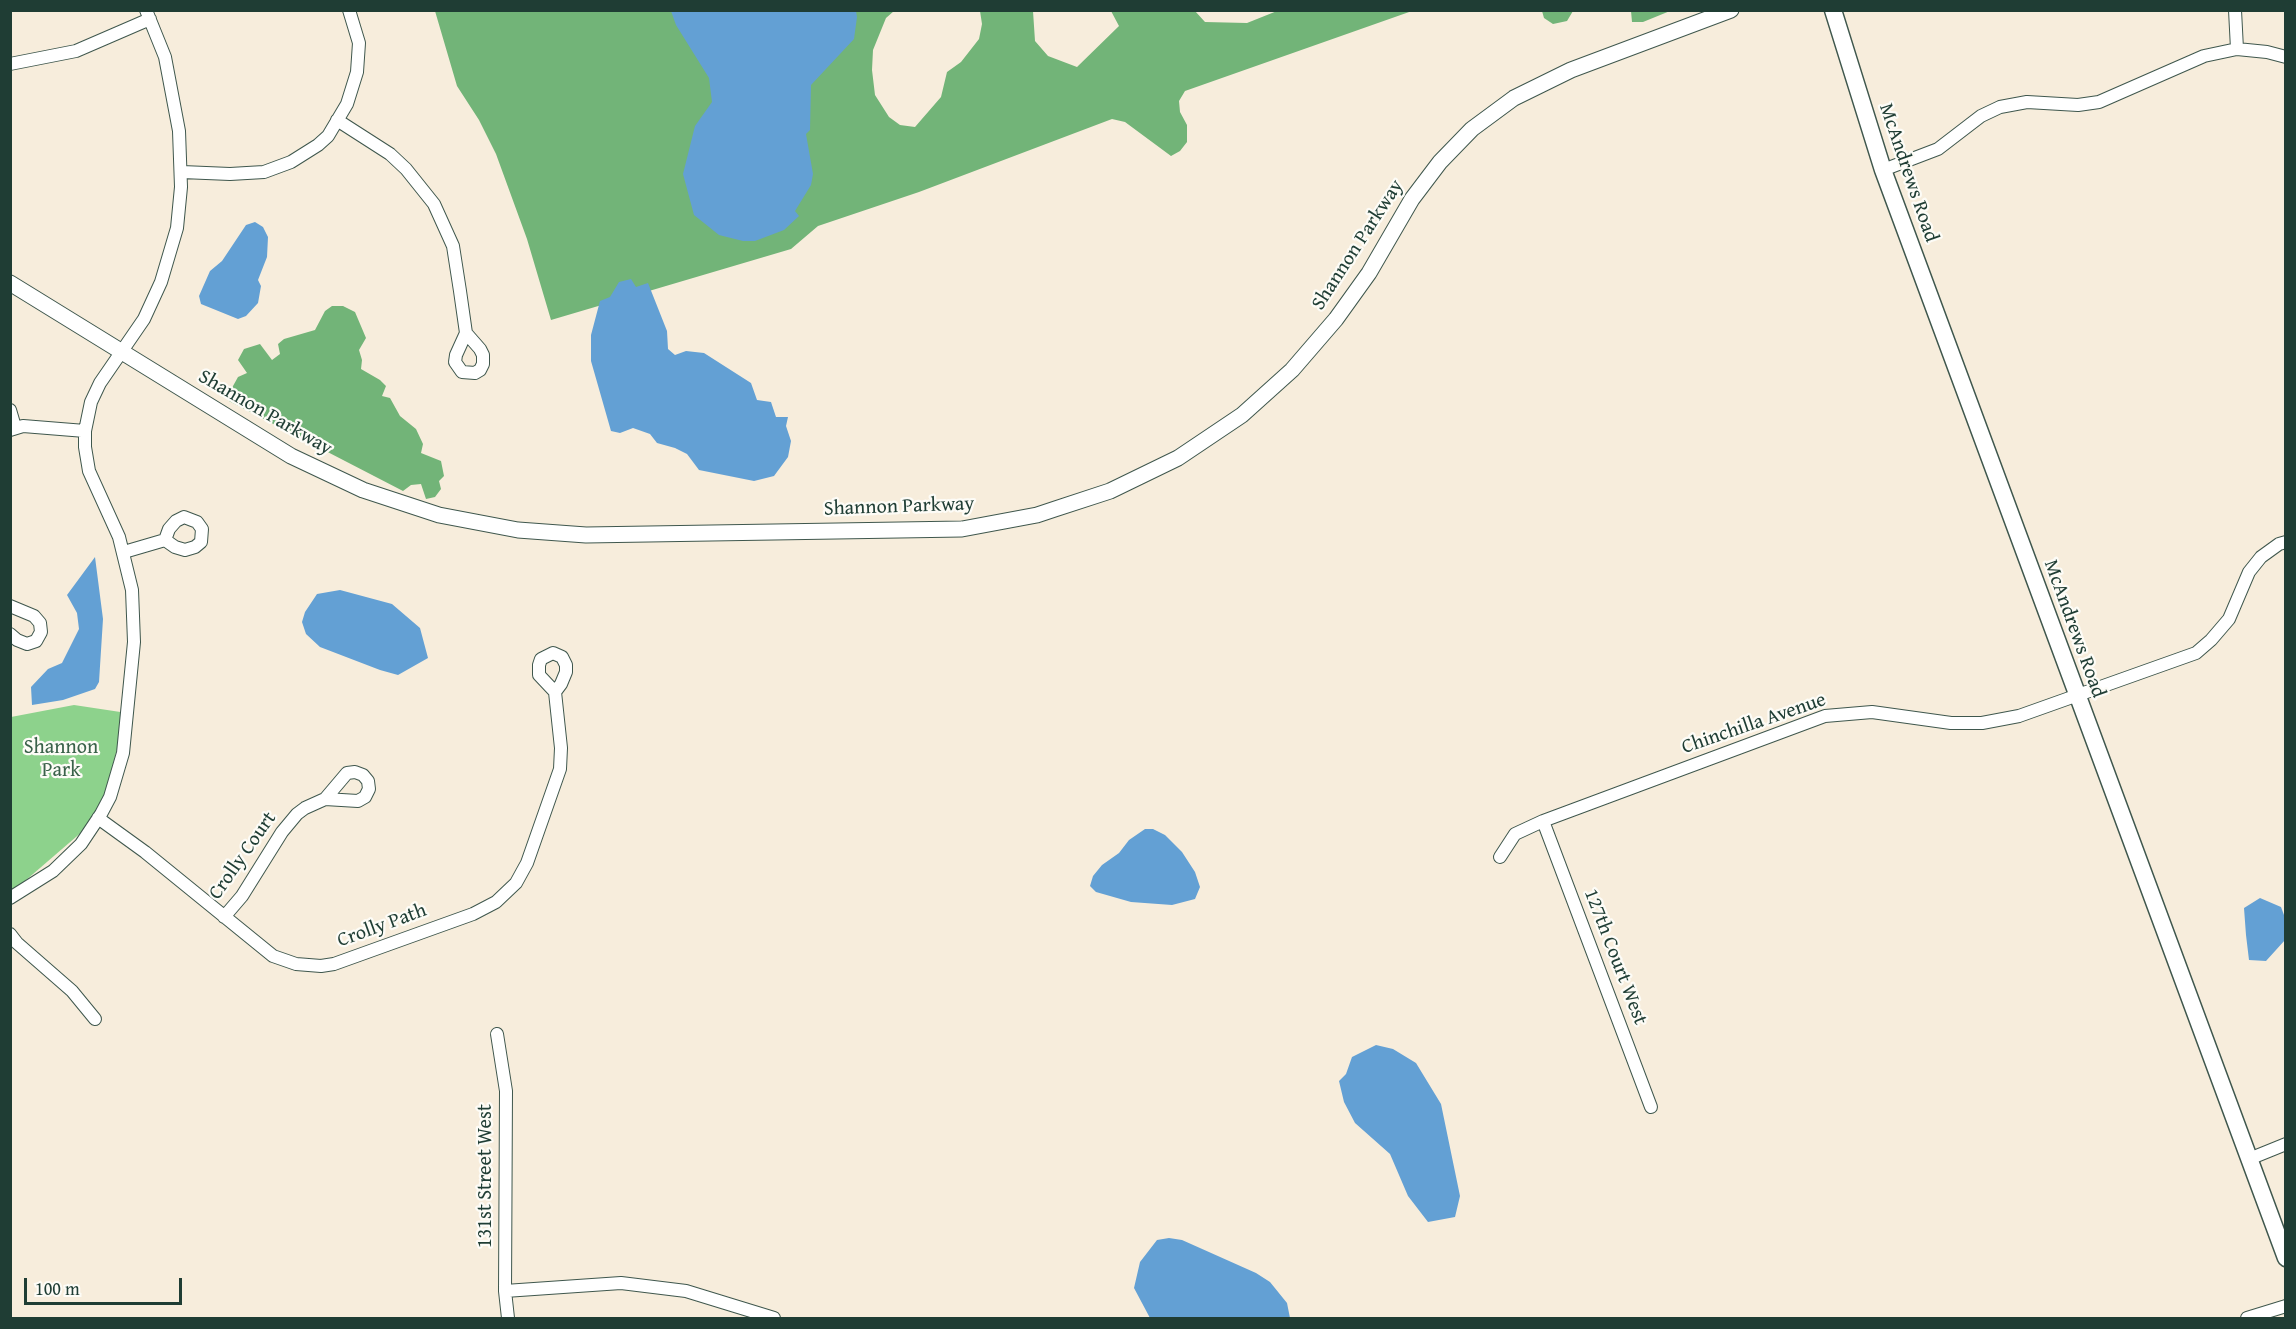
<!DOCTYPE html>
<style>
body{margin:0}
#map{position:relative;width:2296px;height:1329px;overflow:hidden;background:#f7eddc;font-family:"Gentium Book Plus",serif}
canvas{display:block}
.frame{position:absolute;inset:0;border:12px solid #1f3d34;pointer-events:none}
.scale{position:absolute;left:24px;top:1278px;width:158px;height:27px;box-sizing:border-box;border:3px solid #1f3d34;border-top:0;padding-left:8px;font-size:18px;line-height:21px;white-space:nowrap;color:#1f3d34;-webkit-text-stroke:4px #fdfcf7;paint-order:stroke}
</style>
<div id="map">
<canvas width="2296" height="1329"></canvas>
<div class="frame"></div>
<div class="scale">100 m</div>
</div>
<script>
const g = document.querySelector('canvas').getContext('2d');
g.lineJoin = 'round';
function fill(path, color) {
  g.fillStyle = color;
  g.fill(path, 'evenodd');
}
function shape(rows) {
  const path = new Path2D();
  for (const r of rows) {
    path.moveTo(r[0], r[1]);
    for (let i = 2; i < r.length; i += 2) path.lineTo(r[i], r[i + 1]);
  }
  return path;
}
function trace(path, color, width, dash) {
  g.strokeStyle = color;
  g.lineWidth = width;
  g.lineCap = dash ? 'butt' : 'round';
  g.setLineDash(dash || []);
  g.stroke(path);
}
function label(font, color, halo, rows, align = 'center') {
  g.font = font + ' "Gentium Book Plus",serif';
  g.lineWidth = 4.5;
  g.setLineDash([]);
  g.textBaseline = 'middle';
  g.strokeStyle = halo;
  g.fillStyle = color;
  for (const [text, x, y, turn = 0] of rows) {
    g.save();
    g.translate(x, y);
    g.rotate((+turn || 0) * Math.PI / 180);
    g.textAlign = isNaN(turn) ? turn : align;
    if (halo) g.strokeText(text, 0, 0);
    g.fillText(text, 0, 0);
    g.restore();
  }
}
fill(shape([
 [74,705,127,713,98,818,11,893,11,717]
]), '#8dd28c');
fill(shape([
 [435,11,894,11,886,18,873,50,872,70,875,95,889,117,900,125,915,127,941,97,947,72,961,62,979,39,982,24,980,11,1033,11,1035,41,1048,56,1077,67,1119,26,1111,11,1195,11,1205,22,1247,23,1277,11,1412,11,1185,91,1179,101,1180,112,1187,125,1187,142,1180,151,1171,156,1125,122,1112,119,919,192,818,226,791,249,551,320,527,239,496,154,479,120,457,86],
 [1542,11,1542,10,1573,11,1567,21,1553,24,1544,18],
 [1631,11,1631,10,1670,11,1643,22,1632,22],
 [332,306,343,306,355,312,366,338,359,350,362,360,361,369,380,380,386,386,382,396,390,398,400,416,416,429,423,444,421,453,441,461,444,476,439,481,441,489,435,497,426,499,421,484,411,485,403,491,229,401,233,386,238,377,247,373,238,360,244,349,260,344,272,360,280,354,278,344,284,339,315,330,325,311]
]), '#72b478');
fill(shape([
 [671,11,856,11,857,17,854,39,811,85,810,130,806,134,813,174,811,185,795,211,799,216,784,230,755,241,743,241,719,235,694,215,683,174,695,126,712,102,709,78,676,25],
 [255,222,263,227,268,237,267,257,258,280,261,286,258,303,246,316,238,319,201,304,199,296,210,271,222,261,246,225],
 [631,279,636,287,648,283,667,331,668,349,675,355,686,351,704,353,751,383,757,400,771,402,776,417,788,417,786,426,791,441,788,457,774,476,754,481,699,470,687,454,675,448,657,443,650,434,633,428,620,433,611,431,591,361,591,335,600,301,610,297,619,282],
 [95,557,103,619,99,682,95,689,63,700,32,705,31,687,48,669,62,663,79,629,77,613,67,595],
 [340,590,392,604,420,628,428,658,398,675,380,670,320,647,306,634,302,622,305,612,317,594],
 [1145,829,1153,829,1165,835,1182,852,1195,872,1200,887,1195,899,1172,905,1131,902,1096,892,1090,886,1093,876,1102,865,1119,853,1129,840],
 [2260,898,2281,907,2284,915,2285,940,2266,961,2249,960,2246,935,2244,908],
 [1376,1045,1393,1049,1416,1063,1441,1104,1460,1196,1455,1217,1428,1222,1408,1196,1390,1154,1355,1123,1344,1102,1339,1081,1346,1074,1352,1057],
 [1169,1238,1182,1240,1256,1273,1270,1282,1287,1303,1290,1318,1150,1318,1134,1288,1140,1262,1157,1240]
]), '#63a0d4');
const minor = shape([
 [2235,10,2237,49],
 [10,64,76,51,150,19],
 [337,120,390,154,406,169,434,204,453,246,460,291,466,333,456,355,455,362,462,372,475,373,480,370,483,364,483,355,480,349,466,333],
 [1883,170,1938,149,1981,116,2000,107,2027,102,2078,105,2099,102,2204,56,2237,49,2267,52,2286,57],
 [182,172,230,174,264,172,291,162,318,145,328,136,347,104,357,72,359,43,349,10],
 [10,410,15,427],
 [10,430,23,426,85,431],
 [124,552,165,540,175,547,185,550,195,547,201,542,202,529,197,522,184,517,176,521,169,529,165,540],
 [10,606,34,616,40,623,41,632,36,641,27,644,17,640,10,634],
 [98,818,145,852,273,956,296,964,321,966,334,964,473,914,496,902,516,883,527,863,560,769,561,748,555,692,561,684,566,672,566,665,562,657,553,653,541,659,539,665,539,675,555,692],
 [1543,821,1651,1107],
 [1500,857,1515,834,1543,821,1825,716,1872,712,1951,723,1982,723,2019,716,2196,653,2211,640,2229,619,2249,572,2261,557,2279,544,2286,542],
 [10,898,53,871,81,844,101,814,110,797,123,753,134,642,132,590,119,537,89,471,85,447,85,431,91,402,100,383,144,319,161,282,177,228,181,187,179,131,165,57,146,10],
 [224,917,242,896,282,832,297,814,305,808,325,799,358,801,365,797,369,789,368,781,363,775,355,772,347,773,325,799],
 [10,934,17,943,72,991,95,1019],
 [497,1034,506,1091,505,1291,508,1318],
 [2249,1159,2286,1144],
 [505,1291,621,1283,686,1291,774,1318],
 [2247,1318,2286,1306]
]);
const tertiary = shape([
 [10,283,291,456,363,490,439,515,518,530,586,535,962,529,1037,515,1055,509,1110,491,1178,458,1242,415,1292,370,1336,319,1369,273,1412,199,1440,162,1472,129,1514,98,1571,70,1731,10]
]);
const secondary = shape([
 [1833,10,1883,170,2286,1258]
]);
trace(minor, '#3f574d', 14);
trace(tertiary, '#3f574d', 17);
trace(secondary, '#3f574d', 19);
trace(minor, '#fff', 12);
trace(tertiary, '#fff', 15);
trace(secondary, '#fff', 16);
label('20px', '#1f3d34', '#fdfcf7', [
 ["McAndrews Road",1908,173,71],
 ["Shannon Parkway",1358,245,-57],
 ["Shannon Parkway",265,413,30],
 ["Shannon Parkway",899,507,-2],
 ["McAndrews Road",2074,629,70],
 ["Chinchilla Avenue",1754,724,-19],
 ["Crolly Court",243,856,-55],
 ["Crolly Path",382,926,-20],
 ["127th Court West",1615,957,69],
 ["131st Street West",486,1176,-90]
]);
label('20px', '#3a624a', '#fdfcf7', [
 ["Shannon",61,748],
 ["Park",61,771]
]);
</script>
